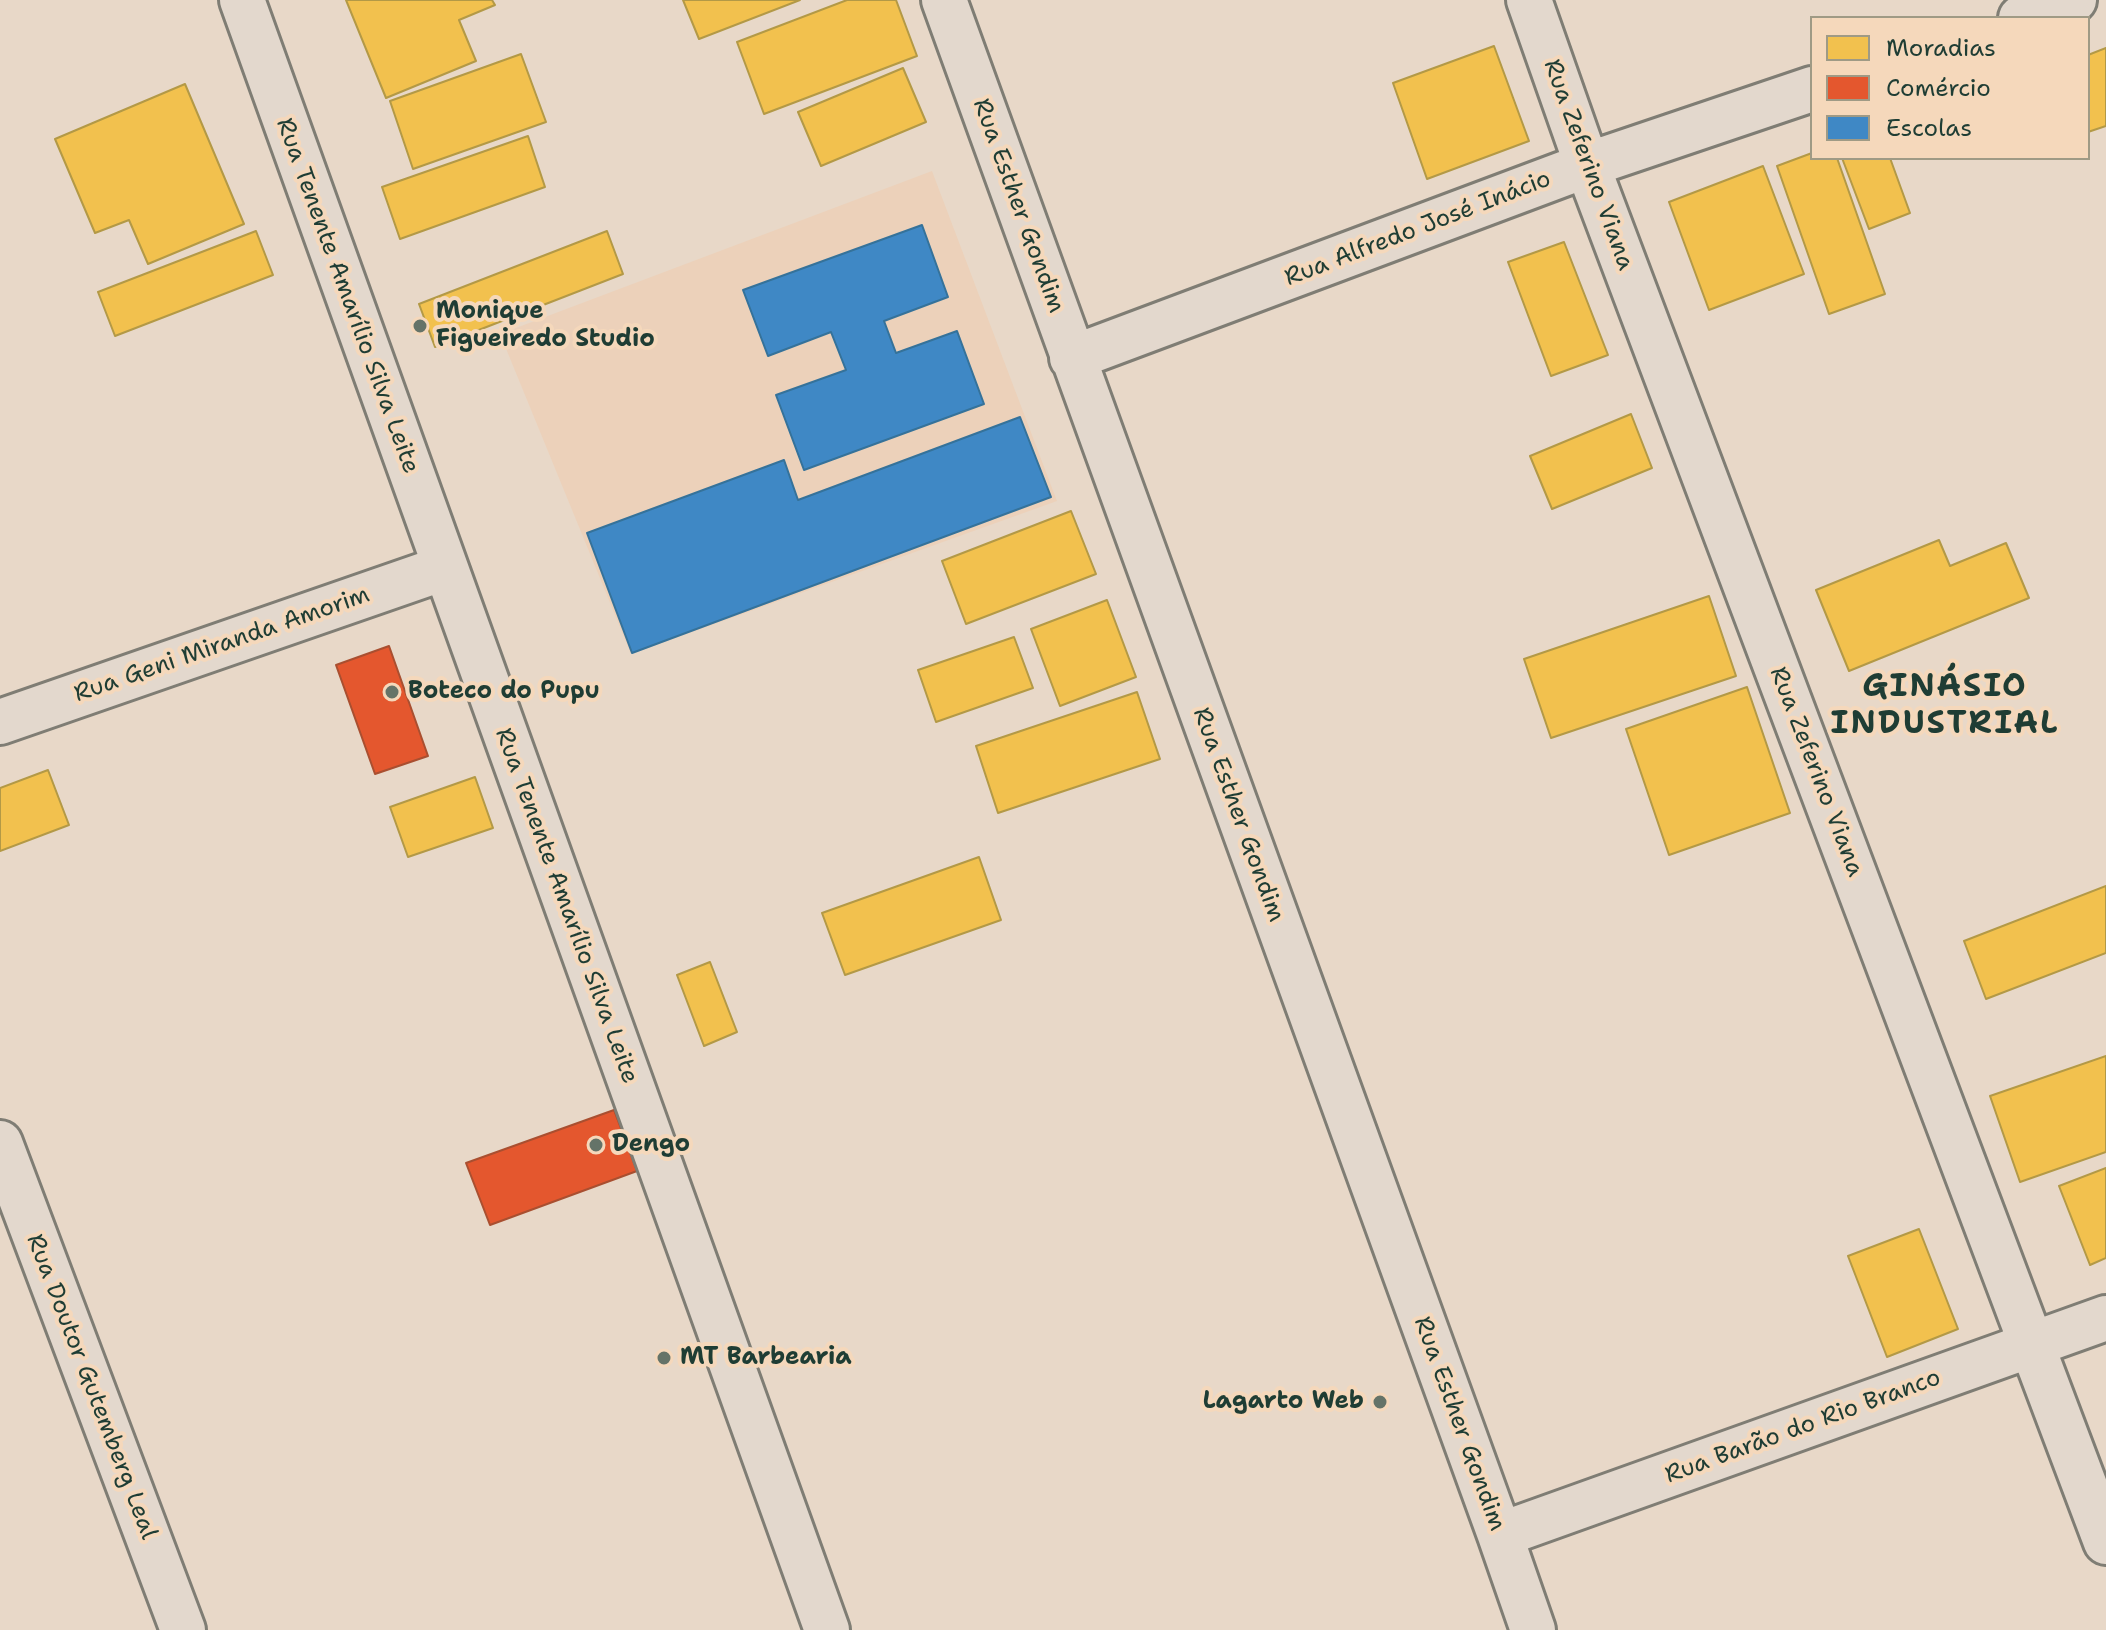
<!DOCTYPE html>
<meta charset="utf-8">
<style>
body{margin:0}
#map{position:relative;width:2106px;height:1630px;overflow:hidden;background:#e8d8c8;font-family:"Shantell Sans",sans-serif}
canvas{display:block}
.legend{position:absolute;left:1810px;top:16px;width:280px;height:144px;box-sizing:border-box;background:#f5d8bb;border:2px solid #9f9a85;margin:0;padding:10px 14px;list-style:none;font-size:24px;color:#1f3d34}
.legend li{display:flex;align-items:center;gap:16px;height:40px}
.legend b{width:40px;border:2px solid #9f9a85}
</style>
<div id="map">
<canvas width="2106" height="1630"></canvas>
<ul class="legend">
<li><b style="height:22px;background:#f2c14e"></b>Moradias</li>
<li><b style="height:22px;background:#e4572e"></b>Comércio</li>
<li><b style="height:22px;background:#3f88c5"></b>Escolas</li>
</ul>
</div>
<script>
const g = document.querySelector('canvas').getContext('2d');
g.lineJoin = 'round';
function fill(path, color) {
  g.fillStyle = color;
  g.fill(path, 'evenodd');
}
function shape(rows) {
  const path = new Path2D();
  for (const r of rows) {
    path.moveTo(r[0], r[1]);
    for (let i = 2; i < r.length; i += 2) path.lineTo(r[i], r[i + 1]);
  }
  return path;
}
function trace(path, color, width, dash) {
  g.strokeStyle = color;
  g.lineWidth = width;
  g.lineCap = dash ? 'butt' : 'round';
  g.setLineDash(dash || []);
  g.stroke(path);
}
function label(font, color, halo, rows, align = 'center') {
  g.font = font + ' "Shantell Sans",sans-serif';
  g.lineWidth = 8;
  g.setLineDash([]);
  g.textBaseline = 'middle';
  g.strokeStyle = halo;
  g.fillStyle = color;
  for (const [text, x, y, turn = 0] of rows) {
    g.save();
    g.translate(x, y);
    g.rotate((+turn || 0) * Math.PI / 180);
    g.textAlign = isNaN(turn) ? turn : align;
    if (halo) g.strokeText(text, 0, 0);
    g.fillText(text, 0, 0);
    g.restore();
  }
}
fill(shape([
 [932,171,1057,501,631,654,500,334]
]), '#ecd1ba');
const homes = shape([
 [346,0,492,0,495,5,459,20,476,61,386,98,346,0],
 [683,0,800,0,699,39,683,0],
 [847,0,896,0,917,56,764,114,737,42,847,0],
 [1494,46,1529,141,1427,179,1393,83,1494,46],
 [2106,48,2106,126,2088,132,2088,55,2106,48],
 [521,54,546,122,413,169,390,101,521,54],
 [903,68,926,122,821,166,798,112,903,68],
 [185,84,244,224,148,264,129,220,95,233,55,139,185,84],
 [528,136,545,187,400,239,382,187,528,136],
 [1812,153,1812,158,1837,158,1885,294,1829,314,1777,166,1812,153],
 [1842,158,1890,158,1910,213,1869,229,1842,158],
 [1763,166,1804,274,1709,310,1669,202,1763,166],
 [256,231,273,275,115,336,98,292,256,231],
 [607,231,623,274,435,347,419,304,607,231],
 [1564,242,1608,355,1551,376,1508,262,1564,242],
 [1631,414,1652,468,1552,509,1530,456,1631,414],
 [1071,511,1096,574,966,624,942,561,1071,511],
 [1939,540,1950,566,2006,543,2029,598,1849,671,1816,590,1939,540],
 [1709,596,1736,676,1551,738,1524,659,1709,596],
 [1107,600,1136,677,1060,706,1031,629,1107,600],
 [1014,637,1033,688,936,722,918,670,1014,637],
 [1747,687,1790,813,1669,855,1626,729,1747,687],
 [1137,692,1160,759,998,813,976,746,1137,692],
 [48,770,69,825,0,851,0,788,48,770],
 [475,777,493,828,408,857,390,807,475,777],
 [979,857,1001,920,845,975,822,913,979,857],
 [2106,886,2106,953,1986,999,1964,941,2106,886],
 [710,962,737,1032,704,1046,677,975,710,962],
 [2106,1056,2106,1152,2020,1182,1990,1096,2106,1056],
 [2106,1168,2106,1258,2090,1265,2059,1186,2106,1168],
 [1919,1229,1958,1329,1887,1357,1848,1256,1919,1229]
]);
fill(homes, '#f2c14e');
trace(homes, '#b39946', 2);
const shops = shape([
 [389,646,428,756,375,774,336,665,389,646],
 [614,1110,637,1171,490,1225,466,1163,614,1110]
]);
fill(shops, '#e4572e');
trace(shops, '#a94f30', 2);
const schools = shape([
 [922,225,948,297,884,321,896,353,957,331,984,404,804,470,776,395,846,370,831,332,768,356,743,290,922,225],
 [1020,417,1051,497,632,653,587,533,784,460,798,500,1020,417]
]);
fill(schools, '#3f88c5');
trace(schools, '#35729a', 2);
const street = shape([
 [242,0,827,1630],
 [944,0,1500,1535,1533,1630],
 [1529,0,1587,165,2106,1542],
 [2021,18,2074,0],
 [1072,358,1587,165,1812,89],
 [0,722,444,568],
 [0,1143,183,1630],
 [1500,1535,2106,1318]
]);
trace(street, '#7f7d74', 50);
trace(street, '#e3d8cd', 44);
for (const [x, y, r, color] of [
 [420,326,8,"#657368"],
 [392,692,8,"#657368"],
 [596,1145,8,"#657368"],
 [664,1358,8,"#657368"],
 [1380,1402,8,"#657368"]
]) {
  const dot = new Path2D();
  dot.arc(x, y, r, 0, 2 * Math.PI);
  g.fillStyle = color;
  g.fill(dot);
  trace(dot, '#f5d8bb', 3);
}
label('24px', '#1f3d34', '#f5d8bb', [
 ["Rua Zeferino Viana",1588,165,70],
 ["Rua Esther Gondim",1018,206,70],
 ["Rua Alfredo José Inácio",1418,229,-21],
 ["Rua Tenente Amarílio Silva Leite",347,296,70],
 ["Rua Geni Miranda Amorim",222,645,-19],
 ["Rua Zeferino Viana",1816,772,69],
 ["Rua Esther Gondim",1238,815,70],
 ["Rua Tenente Amarílio Silva Leite",566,906,70],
 ["Rua Doutor Gutemberg Leal",91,1387,69],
 ["Rua Esther Gondim",1459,1424,70],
 ["Rua Barão do Rio Branco",1803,1427,-20]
]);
label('bold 24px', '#1f3d34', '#f5d8bb', [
 ["Monique",436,312],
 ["Figueiredo Studio",436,340],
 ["Boteco do Pupu",408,692],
 ["Dengo",612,1145],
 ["MT Barbearia",680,1358],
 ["Lagarto Web",1364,1402,"right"]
], 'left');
g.letterSpacing = '2px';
label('bold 32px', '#1f3d34', '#f5d8bb', [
 ["GINÁSIO",1945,688],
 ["INDUSTRIAL",1945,725]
]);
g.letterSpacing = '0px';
</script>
